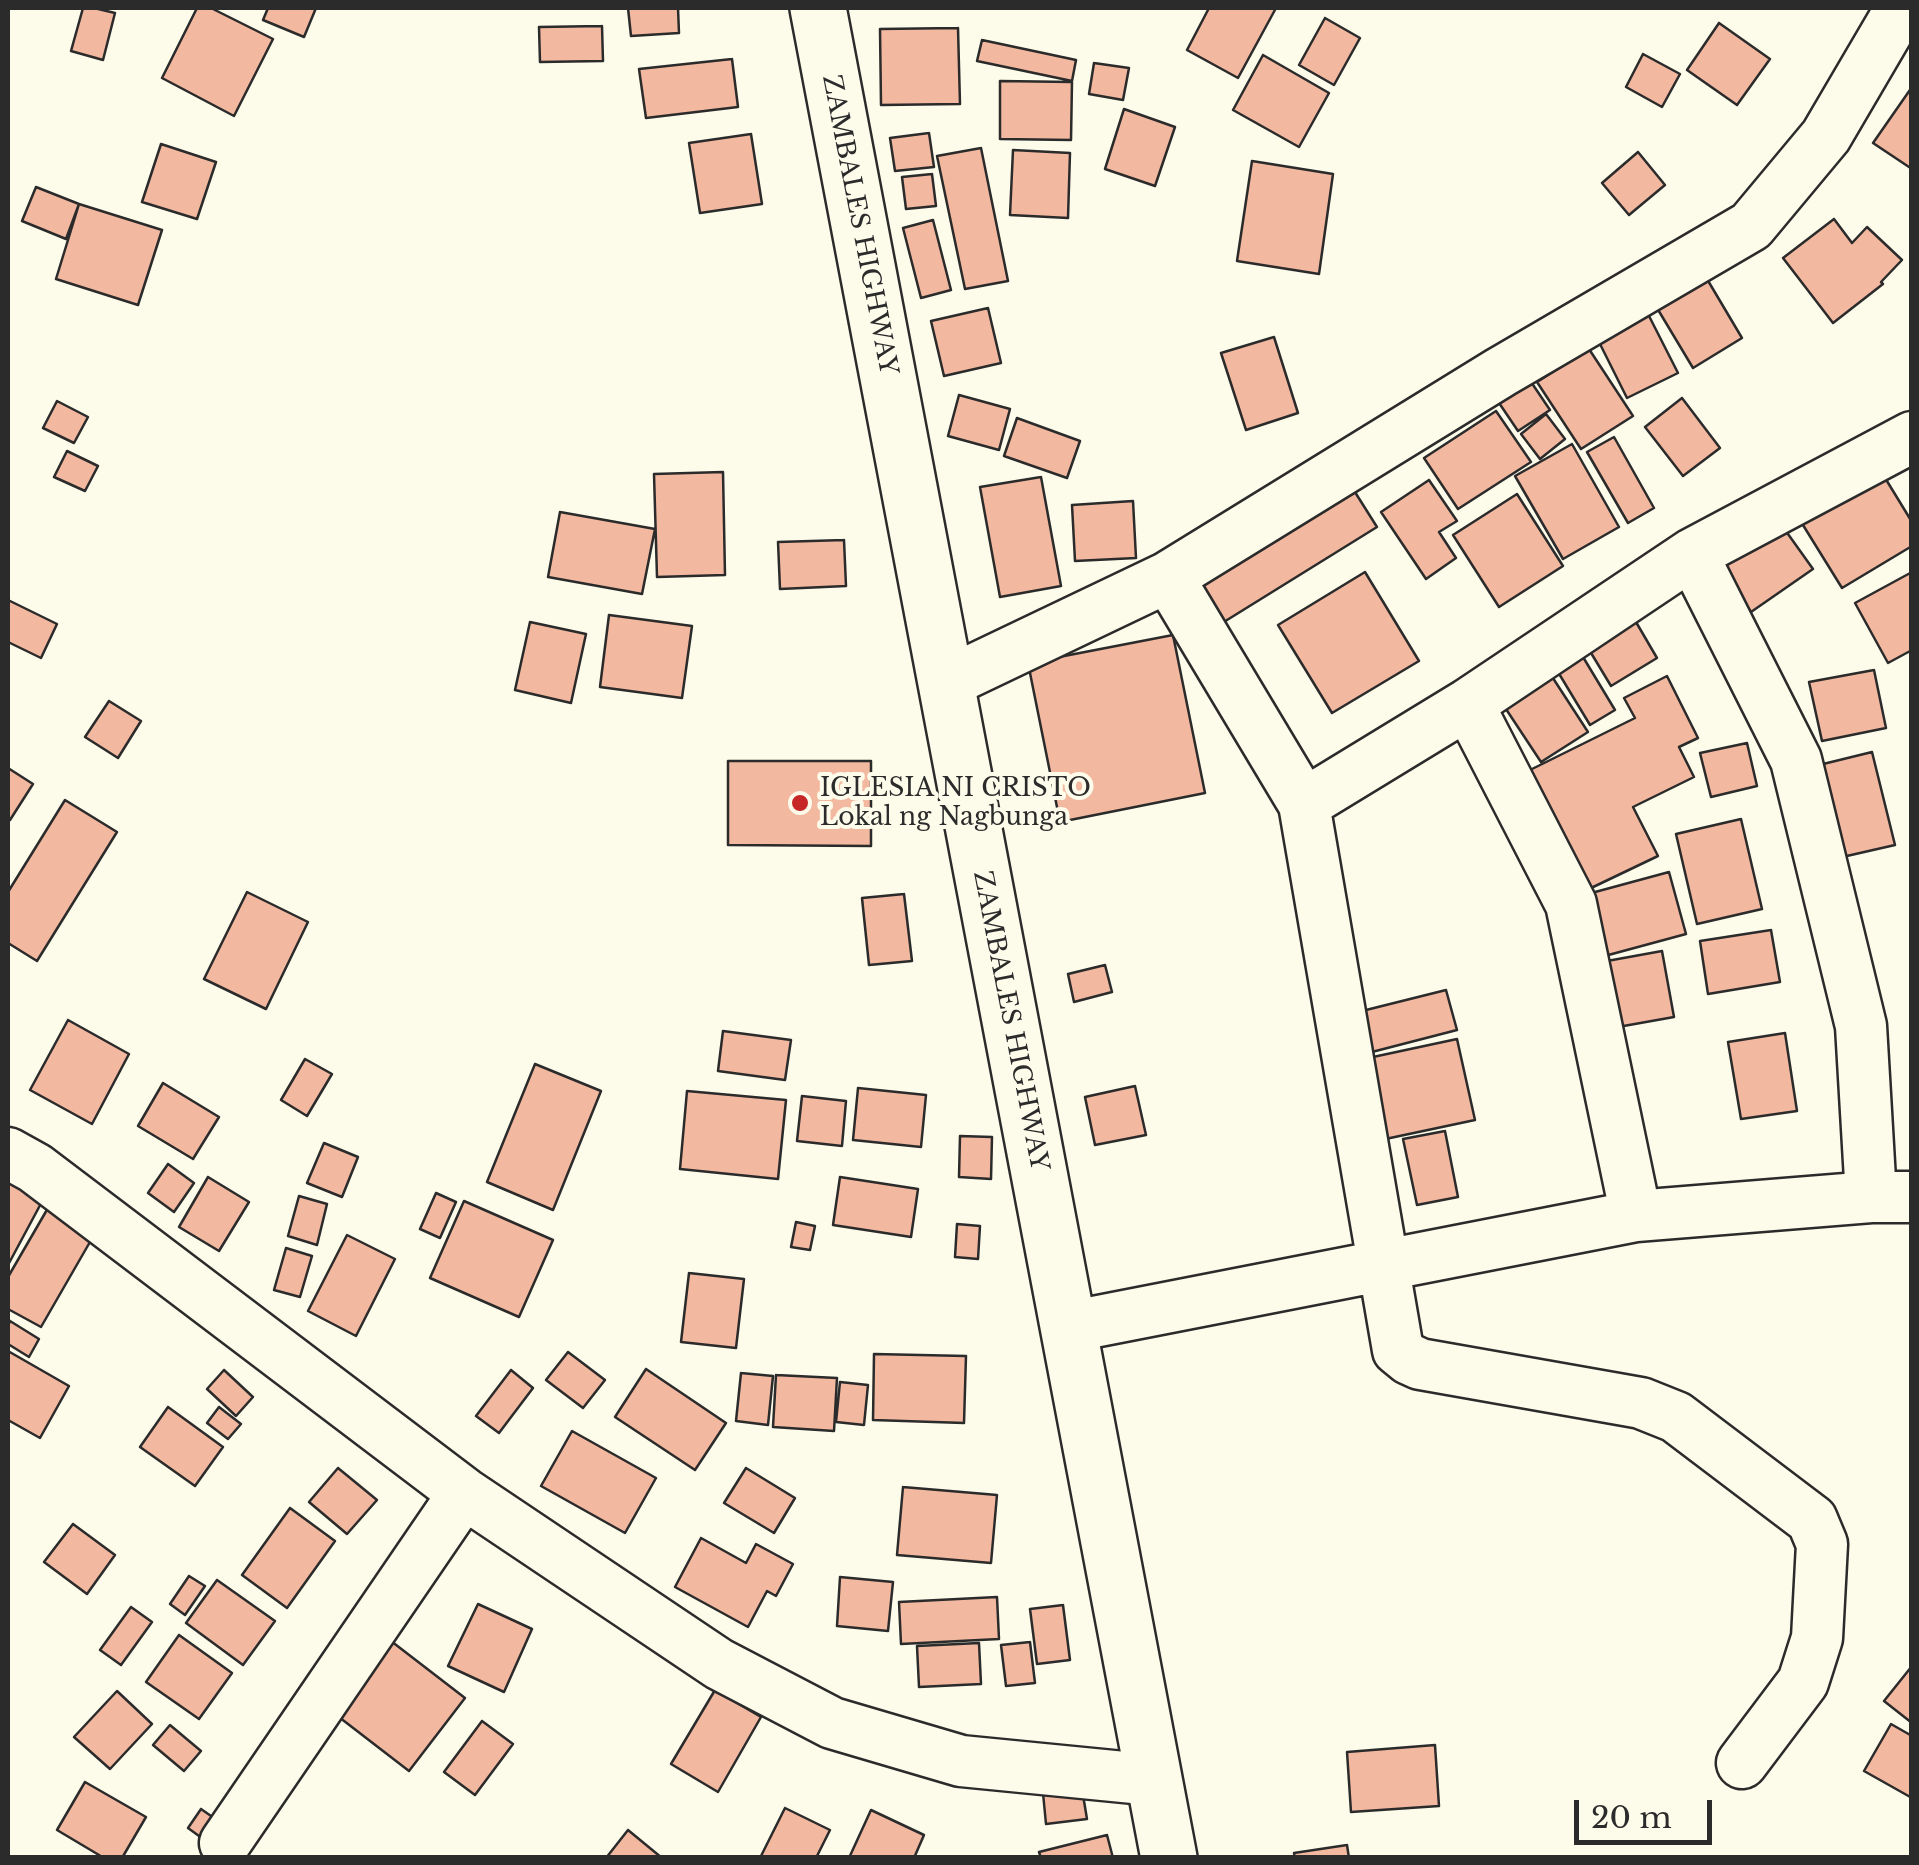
<!DOCTYPE html>
<style>
body{margin:0}
#map{position:relative;width:1919px;height:1865px;overflow:hidden;background:#fdfbea;font-family:"Libre Baskerville",serif}
canvas{display:block}
.frame{position:absolute;inset:0;border:10px solid #2b2b2b;pointer-events:none}
.scale{position:absolute;left:1574px;top:1800px;width:138px;height:45px;box-sizing:border-box;border:5px solid #2b2b2b;border-top:0;padding-left:12px;font-size:30px;line-height:35px;white-space:nowrap;color:#2b2b2b;-webkit-text-stroke:8px #fdfbea;paint-order:stroke}
</style>
<div id="map">
<canvas width="1919" height="1865"></canvas>
<div class="frame"></div>
<div class="scale">20 m</div>
</div>
<script>
const g = document.querySelector('canvas').getContext('2d');
g.lineJoin = 'round';
function fill(path, color) {
  g.fillStyle = color;
  g.fill(path, 'evenodd');
}
function shape(rows) {
  const path = new Path2D();
  for (const r of rows) {
    path.moveTo(r[0], r[1]);
    for (let i = 2; i < r.length; i += 2) path.lineTo(r[i], r[i + 1]);
  }
  return path;
}
function trace(path, color, width, dash) {
  g.strokeStyle = color;
  g.lineWidth = width;
  g.lineCap = dash ? 'butt' : 'round';
  g.setLineDash(dash || []);
  g.stroke(path);
}
function label(font, color, halo, rows, align = 'center') {
  g.font = font + ' "Libre Baskerville",serif';
  g.lineWidth = 8;
  g.setLineDash([]);
  g.textBaseline = 'middle';
  g.strokeStyle = halo;
  g.fillStyle = color;
  for (const [text, x, y, turn = 0] of rows) {
    g.save();
    g.translate(x, y);
    g.rotate((+turn || 0) * Math.PI / 180);
    g.textAlign = isNaN(turn) ? turn : align;
    if (halo) g.strokeText(text, 0, 0);
    g.fillText(text, 0, 0);
    g.restore();
  }
}
const building = shape([
 [83,8,94,8,115,13,103,60,71,51,83,8],
 [197,8,211,8,273,39,234,116,162,78,197,8],
 [268,8,316,8,304,37,263,20,268,8],
 [628,8,678,8,679,33,631,36,628,8],
 [1209,8,1276,8,1238,78,1187,50,1209,8],
 [1325,18,1360,38,1334,85,1299,65,1325,18],
 [1719,23,1770,59,1737,105,1687,70,1719,23],
 [602,26,603,61,540,62,539,27,602,26],
 [958,28,960,104,881,105,880,29,958,28],
 [982,40,1076,60,1072,81,977,61,982,40],
 [1643,54,1680,74,1662,107,1626,87,1643,54],
 [1263,55,1329,93,1299,147,1233,110,1263,55],
 [732,59,738,107,646,118,639,69,732,59],
 [1094,63,1129,68,1123,100,1089,94,1094,63],
 [1000,81,1072,82,1071,140,1000,139,1000,81],
 [1912,87,1912,169,1873,143,1912,87],
 [1124,109,1175,127,1155,186,1105,169,1124,109],
 [929,133,934,167,895,171,890,138,929,133],
 [751,134,762,204,700,213,689,143,751,134],
 [161,144,216,162,197,219,142,202,161,144],
 [981,148,1008,281,965,289,937,156,981,148],
 [1013,150,1070,153,1068,218,1010,215,1013,150],
 [1638,152,1665,185,1629,215,1602,183,1638,152],
 [1252,161,1333,174,1319,274,1237,261,1252,161],
 [932,174,936,206,906,209,902,177,932,174],
 [36,187,79,204,66,239,22,221,36,187],
 [79,204,162,230,138,305,56,279,79,204],
 [1834,219,1852,243,1867,227,1902,260,1881,282,1883,284,1833,323,1783,258,1834,219],
 [933,220,951,290,921,298,903,228,933,220],
 [1707,279,1742,338,1693,368,1657,308,1707,279],
 [988,308,1001,363,944,376,931,321,988,308],
 [1647,312,1678,373,1627,398,1597,338,1647,312],
 [1274,337,1298,413,1246,430,1221,353,1274,337],
 [1589,349,1633,416,1581,449,1537,382,1589,349],
 [1525,373,1550,410,1518,431,1493,394,1525,373],
 [959,395,1010,409,999,450,948,436,959,395],
 [1682,398,1720,448,1683,476,1645,427,1682,398],
 [57,401,88,417,74,443,43,428,57,401],
 [1496,411,1531,462,1458,509,1424,458,1496,411],
 [1546,414,1565,439,1540,459,1521,434,1546,414],
 [1017,418,1080,441,1067,478,1004,456,1017,418],
 [1614,437,1654,508,1628,523,1587,452,1614,437],
 [1572,444,1619,527,1563,559,1515,476,1572,444],
 [67,451,98,466,85,491,54,477,67,451],
 [1879,468,1912,522,1912,546,1842,588,1798,517,1879,468],
 [723,472,725,575,657,577,654,474,723,472],
 [1041,477,1061,586,1000,597,980,487,1041,477],
 [1429,480,1457,521,1439,532,1456,558,1426,579,1381,512,1429,480],
 [1348,481,1377,527,1219,625,1190,579,1348,481],
 [1517,494,1563,566,1499,607,1453,535,1517,494],
 [1133,501,1136,558,1075,561,1072,505,1133,501],
 [560,512,655,529,642,594,548,577,560,512],
 [1778,520,1813,569,1751,612,1716,563,1778,520],
 [844,540,846,586,780,589,778,542,844,540],
 [1365,572,1419,661,1332,713,1278,625,1365,572],
 [1912,572,1912,650,1888,663,1855,603,1912,572],
 [8,600,57,624,41,658,8,642,8,600],
 [1629,610,1657,658,1611,686,1582,638,1629,610],
 [609,615,692,626,682,698,600,687,609,615],
 [530,622,586,634,571,703,515,690,530,622],
 [1173,635,1205,793,1060,822,1028,663,1173,635],
 [1583,657,1615,710,1590,725,1558,672,1583,657],
 [1874,670,1886,728,1822,741,1809,682,1874,670],
 [1549,672,1588,732,1541,762,1502,703,1549,672],
 [1667,676,1698,738,1679,747,1694,777,1633,807,1658,856,1589,889,1530,770,1635,718,1624,698,1667,676],
 [109,701,141,721,118,758,85,737,109,701],
 [1747,743,1757,786,1711,797,1700,753,1747,743],
 [1872,752,1895,845,1838,858,1815,766,1872,752],
 [728,761,871,761,871,846,728,845,728,761],
 [8,768,33,784,10,820,8,818,8,768],
 [65,800,117,832,37,961,8,943,8,892,65,800],
 [1741,819,1762,909,1697,924,1676,834,1741,819],
 [1669,872,1686,934,1601,957,1584,895,1669,872],
 [247,892,308,922,266,1009,204,979,247,892],
 [904,894,912,961,869,965,862,898,904,894],
 [1771,930,1780,982,1708,994,1700,941,1771,930],
 [1662,951,1674,1017,1618,1027,1607,961,1662,951],
 [1105,965,1112,992,1074,1002,1068,974,1105,965],
 [1446,990,1457,1030,1368,1053,1358,1012,1446,990],
 [68,1020,129,1054,92,1124,30,1090,68,1020],
 [723,1031,791,1040,785,1080,718,1071,723,1031],
 [1785,1033,1797,1111,1741,1119,1728,1042,1785,1033],
 [1457,1039,1475,1120,1376,1141,1359,1060,1457,1039],
 [305,1059,332,1074,307,1116,281,1100,305,1059],
 [535,1064,601,1091,553,1210,487,1182,535,1064],
 [163,1083,219,1117,193,1159,138,1126,163,1083],
 [1135,1086,1146,1135,1095,1145,1085,1097,1135,1086],
 [858,1088,926,1095,921,1147,853,1140,858,1088],
 [687,1091,786,1100,778,1179,680,1169,687,1091],
 [802,1096,846,1101,842,1146,797,1141,802,1096],
 [1445,1131,1458,1197,1417,1205,1403,1139,1445,1131],
 [960,1136,992,1137,991,1179,959,1177,960,1136],
 [324,1143,358,1157,342,1197,307,1183,324,1143],
 [168,1164,194,1183,174,1212,148,1193,168,1164],
 [8,1175,45,1196,8,1265,8,1175],
 [208,1177,249,1202,219,1251,179,1227,208,1177],
 [840,1177,918,1189,911,1237,833,1225,840,1177],
 [436,1193,456,1202,440,1238,420,1229,436,1193],
 [299,1196,327,1204,317,1245,288,1236,299,1196],
 [464,1201,553,1240,519,1317,430,1278,464,1201],
 [48,1208,94,1235,41,1327,8,1309,8,1277,48,1208],
 [796,1222,815,1226,810,1250,791,1247,796,1222],
 [957,1224,980,1226,978,1259,955,1257,957,1224],
 [347,1235,395,1259,356,1336,308,1311,347,1235],
 [286,1248,312,1256,300,1297,274,1290,286,1248],
 [689,1273,744,1279,736,1348,681,1342,689,1273],
 [10,1321,39,1339,29,1357,8,1344,8,1326,10,1321],
 [8,1351,69,1386,40,1438,8,1420,8,1351],
 [568,1352,605,1380,583,1408,546,1380,568,1352],
 [874,1354,966,1356,964,1423,873,1420,874,1354],
 [646,1369,726,1423,695,1470,615,1417,646,1369],
 [224,1370,253,1397,236,1416,207,1389,224,1370],
 [511,1370,533,1388,499,1433,476,1416,511,1370],
 [741,1373,773,1376,768,1425,736,1421,741,1373],
 [776,1375,837,1378,834,1431,773,1427,776,1375],
 [840,1382,868,1385,864,1425,836,1422,840,1382],
 [168,1407,223,1447,195,1486,140,1447,168,1407],
 [219,1407,241,1424,228,1439,207,1423,219,1407],
 [572,1431,656,1478,625,1533,541,1486,572,1431],
 [338,1468,377,1500,347,1534,309,1502,338,1468],
 [746,1468,795,1498,774,1533,724,1503,746,1468],
 [903,1487,997,1495,991,1563,897,1555,903,1487],
 [290,1508,335,1541,287,1608,242,1575,290,1508],
 [73,1524,115,1555,87,1594,44,1562,73,1524],
 [701,1538,746,1563,756,1544,793,1564,776,1596,767,1591,748,1627,675,1587,701,1538],
 [189,1576,205,1586,185,1615,170,1604,189,1576],
 [840,1577,893,1582,888,1631,837,1626,840,1577],
 [217,1580,275,1621,243,1665,186,1623,217,1580],
 [997,1597,999,1639,901,1644,899,1602,997,1597],
 [478,1604,532,1629,504,1692,448,1666,478,1604],
 [1063,1605,1070,1660,1037,1664,1030,1609,1063,1605],
 [131,1607,152,1622,121,1665,100,1650,131,1607],
 [179,1635,232,1673,199,1719,146,1682,179,1635],
 [391,1641,465,1698,409,1771,335,1714,391,1641],
 [1030,1642,1035,1683,1006,1686,1001,1645,1030,1642],
 [979,1643,981,1684,919,1687,917,1646,979,1643],
 [1912,1666,1912,1723,1884,1701,1912,1666],
 [715,1690,761,1717,718,1792,671,1764,715,1690],
 [117,1691,152,1724,110,1769,74,1737,117,1691],
 [482,1721,513,1744,475,1795,444,1772,482,1721],
 [1891,1724,1912,1736,1912,1798,1864,1771,1891,1724],
 [170,1725,201,1751,184,1771,153,1745,170,1725],
 [1435,1745,1439,1806,1351,1812,1347,1752,1435,1745],
 [85,1782,146,1817,122,1858,104,1858,57,1830,85,1782],
 [1082,1789,1087,1819,1046,1824,1043,1793,1082,1789],
 [785,1808,830,1830,816,1858,760,1858,785,1808],
 [201,1809,224,1825,210,1844,188,1828,201,1809],
 [871,1810,924,1835,914,1858,849,1858,871,1810],
 [628,1830,662,1858,606,1858,628,1830],
 [1107,1835,1113,1858,1041,1858,1039,1852,1107,1835],
 [1347,1845,1349,1858,1295,1858,1294,1853,1347,1845]
]);
fill(building, '#f2b8a0');
trace(building, '#2b2b2b', 2.5);
const minor = shape([
 [1692,554,1796,760,1861,1026,1871,1197],
 [1168,577,1304,804,1398,1350,1409,1359,1420,1364,1641,1403,1676,1417,1812,1520,1822,1544,1817,1638,1803,1682,1742,1763],
 [946,683,1168,577,1501,372,1751,226,1826,136,1901,8],
 [1468,704,1571,904,1636,1216],
 [1304,804,1468,704,1692,554,1912,437],
 [8,1153,35,1168,464,1493,719,1664,832,1723,961,1761,1154,1780],
 [1068,1327,1636,1216,1871,1197,1912,1197],
 [225,1843,464,1493]
]);
const major = shape([
 [818,8,1169,1858]
]);
trace(minor, '#2b2b2b', 55);
trace(major, '#2b2b2b', 60);
trace(minor, '#fdfbea', 50);
trace(major, '#fdfbea', 55);
for (const [x, y, r, color] of [
 [800,803,10,"#c62828"]
]) {
  const dot = new Path2D();
  dot.arc(x, y, r, 0, 2 * Math.PI);
  g.fillStyle = color;
  g.fill(dot);
  trace(dot, '#fdfbea', 4);
}
label('25px', '#2b2b2b', '#fdfbea', [
 ["ZAMBALES HIGHWAY",859,225,79],
 ["ZAMBALES HIGHWAY",1010,1021,79]
]);
label('25px', '#2b2b2b', '#fdfbea', [
 ["IGLESIA NI CRISTO",820,789],
 ["Lokal ng Nagbunga",820,818]
], 'left');
</script>
